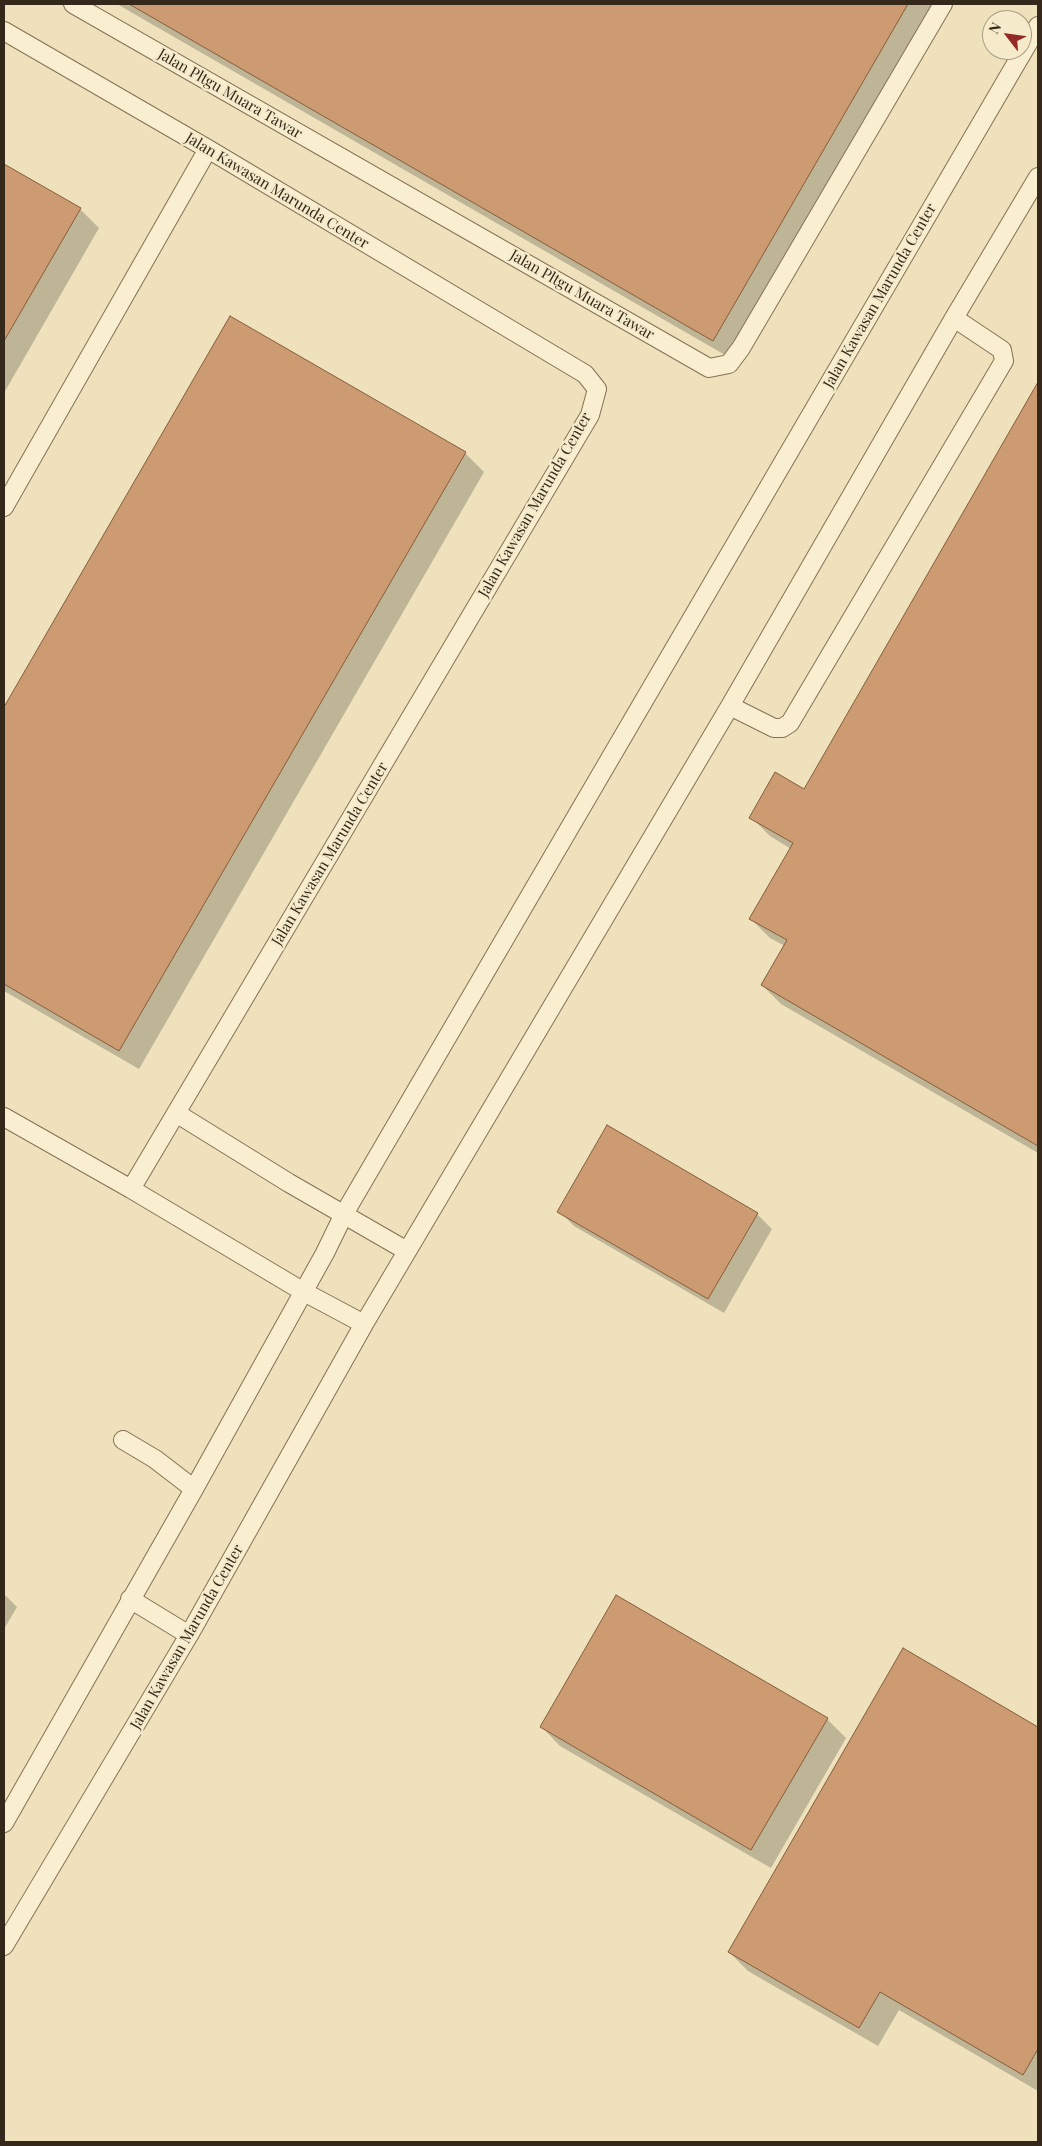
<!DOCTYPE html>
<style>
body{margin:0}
#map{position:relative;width:1042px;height:2146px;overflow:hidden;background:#eee1bc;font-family:"Playfair Display",serif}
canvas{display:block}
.frame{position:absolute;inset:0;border:5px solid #34281b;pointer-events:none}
.north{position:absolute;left:982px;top:10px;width:50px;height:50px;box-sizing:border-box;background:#f5ebcb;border:1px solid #a89d85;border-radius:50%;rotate:300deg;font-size:14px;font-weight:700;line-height:20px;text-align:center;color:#34281b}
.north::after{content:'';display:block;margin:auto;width:18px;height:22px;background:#942a25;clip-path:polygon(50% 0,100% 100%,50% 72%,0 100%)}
</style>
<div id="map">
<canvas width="1042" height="2146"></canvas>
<div class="frame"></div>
<div class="north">N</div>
</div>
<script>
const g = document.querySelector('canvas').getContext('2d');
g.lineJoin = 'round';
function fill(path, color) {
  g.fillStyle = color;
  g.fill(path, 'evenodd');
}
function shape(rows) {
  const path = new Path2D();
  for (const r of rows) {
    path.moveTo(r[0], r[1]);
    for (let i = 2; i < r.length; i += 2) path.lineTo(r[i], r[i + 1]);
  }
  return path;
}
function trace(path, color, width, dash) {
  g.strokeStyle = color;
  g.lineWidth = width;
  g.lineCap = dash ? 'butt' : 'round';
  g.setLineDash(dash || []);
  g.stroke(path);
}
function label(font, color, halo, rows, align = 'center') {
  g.font = font + ' "Playfair Display",serif';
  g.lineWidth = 4.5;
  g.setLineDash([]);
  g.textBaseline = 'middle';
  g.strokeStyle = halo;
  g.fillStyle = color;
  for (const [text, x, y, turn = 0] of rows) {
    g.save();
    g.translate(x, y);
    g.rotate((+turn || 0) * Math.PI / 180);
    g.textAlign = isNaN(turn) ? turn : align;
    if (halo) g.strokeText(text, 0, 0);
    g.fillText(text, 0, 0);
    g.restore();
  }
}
fill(shape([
 [117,4,938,4,732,359],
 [4,165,80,209,99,228,4,393],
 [230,318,465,453,484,472,139,1069,4,991,4,709],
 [1038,385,1038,1153,781,1004,762,985,785,946,770,938,751,919,791,849,770,836,751,817,804,790],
 [559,1211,757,1214,772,1229,724,1313,574,1226],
 [4,1594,17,1607,4,1629],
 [904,1650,1038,1728,1038,2091,899,2010,878,2046,748,1971,729,1952],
 [827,1719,846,1738,771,1868,560,1746,541,1726]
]), '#0003');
const building = shape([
 [129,4,908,4,713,341,129,4],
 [4,164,81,208,4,341,4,164],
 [230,316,466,452,119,1051,4,984,4,707,230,316],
 [1038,382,1038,1146,761,985,787,940,749,919,793,843,749,818,775,772,804,789,1038,382],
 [607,1125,758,1213,708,1299,557,1212,607,1125],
 [616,1595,828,1718,751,1850,540,1727,616,1595],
 [903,1648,1038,1727,1038,2049,1023,2075,880,1992,859,2028,728,1952,903,1648]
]);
fill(building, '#cd9b71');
trace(building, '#845c3b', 1);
const lane = shape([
 [73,4,709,368,729,364,741,348,943,4],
 [4,31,208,149,585,374,597,389,590,415,131,1189,4,1117],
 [4,507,208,149],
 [730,706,774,728,782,728,790,723,1004,361,1002,350,954,318],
 [176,1113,289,1183,407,1251],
 [131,1189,304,1292,364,1324],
 [123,1440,155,1459,194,1489],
 [130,1599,189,1635],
 [4,1823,194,1489,325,1253,344,1214,1038,26],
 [4,1946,189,1635,364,1324,730,706,954,318,1038,177]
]);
trace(lane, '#857156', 20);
trace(lane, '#f9eecf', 18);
label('15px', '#34281b', '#f5ebcb', [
 ["Jalan Pltgu Muara Tawar",230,94,30],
 ["Jalan Kawasan Marunda Center",277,191,31],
 ["Jalan Pltgu Muara Tawar",582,295,30],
 ["Jalan Kawasan Marunda Center",880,296,-60],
 ["Jalan Kawasan Marunda Center",535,505,-60],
 ["Jalan Kawasan Marunda Center",330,854,-59],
 ["Jalan Kawasan Marunda Center",187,1637,-60]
]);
</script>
